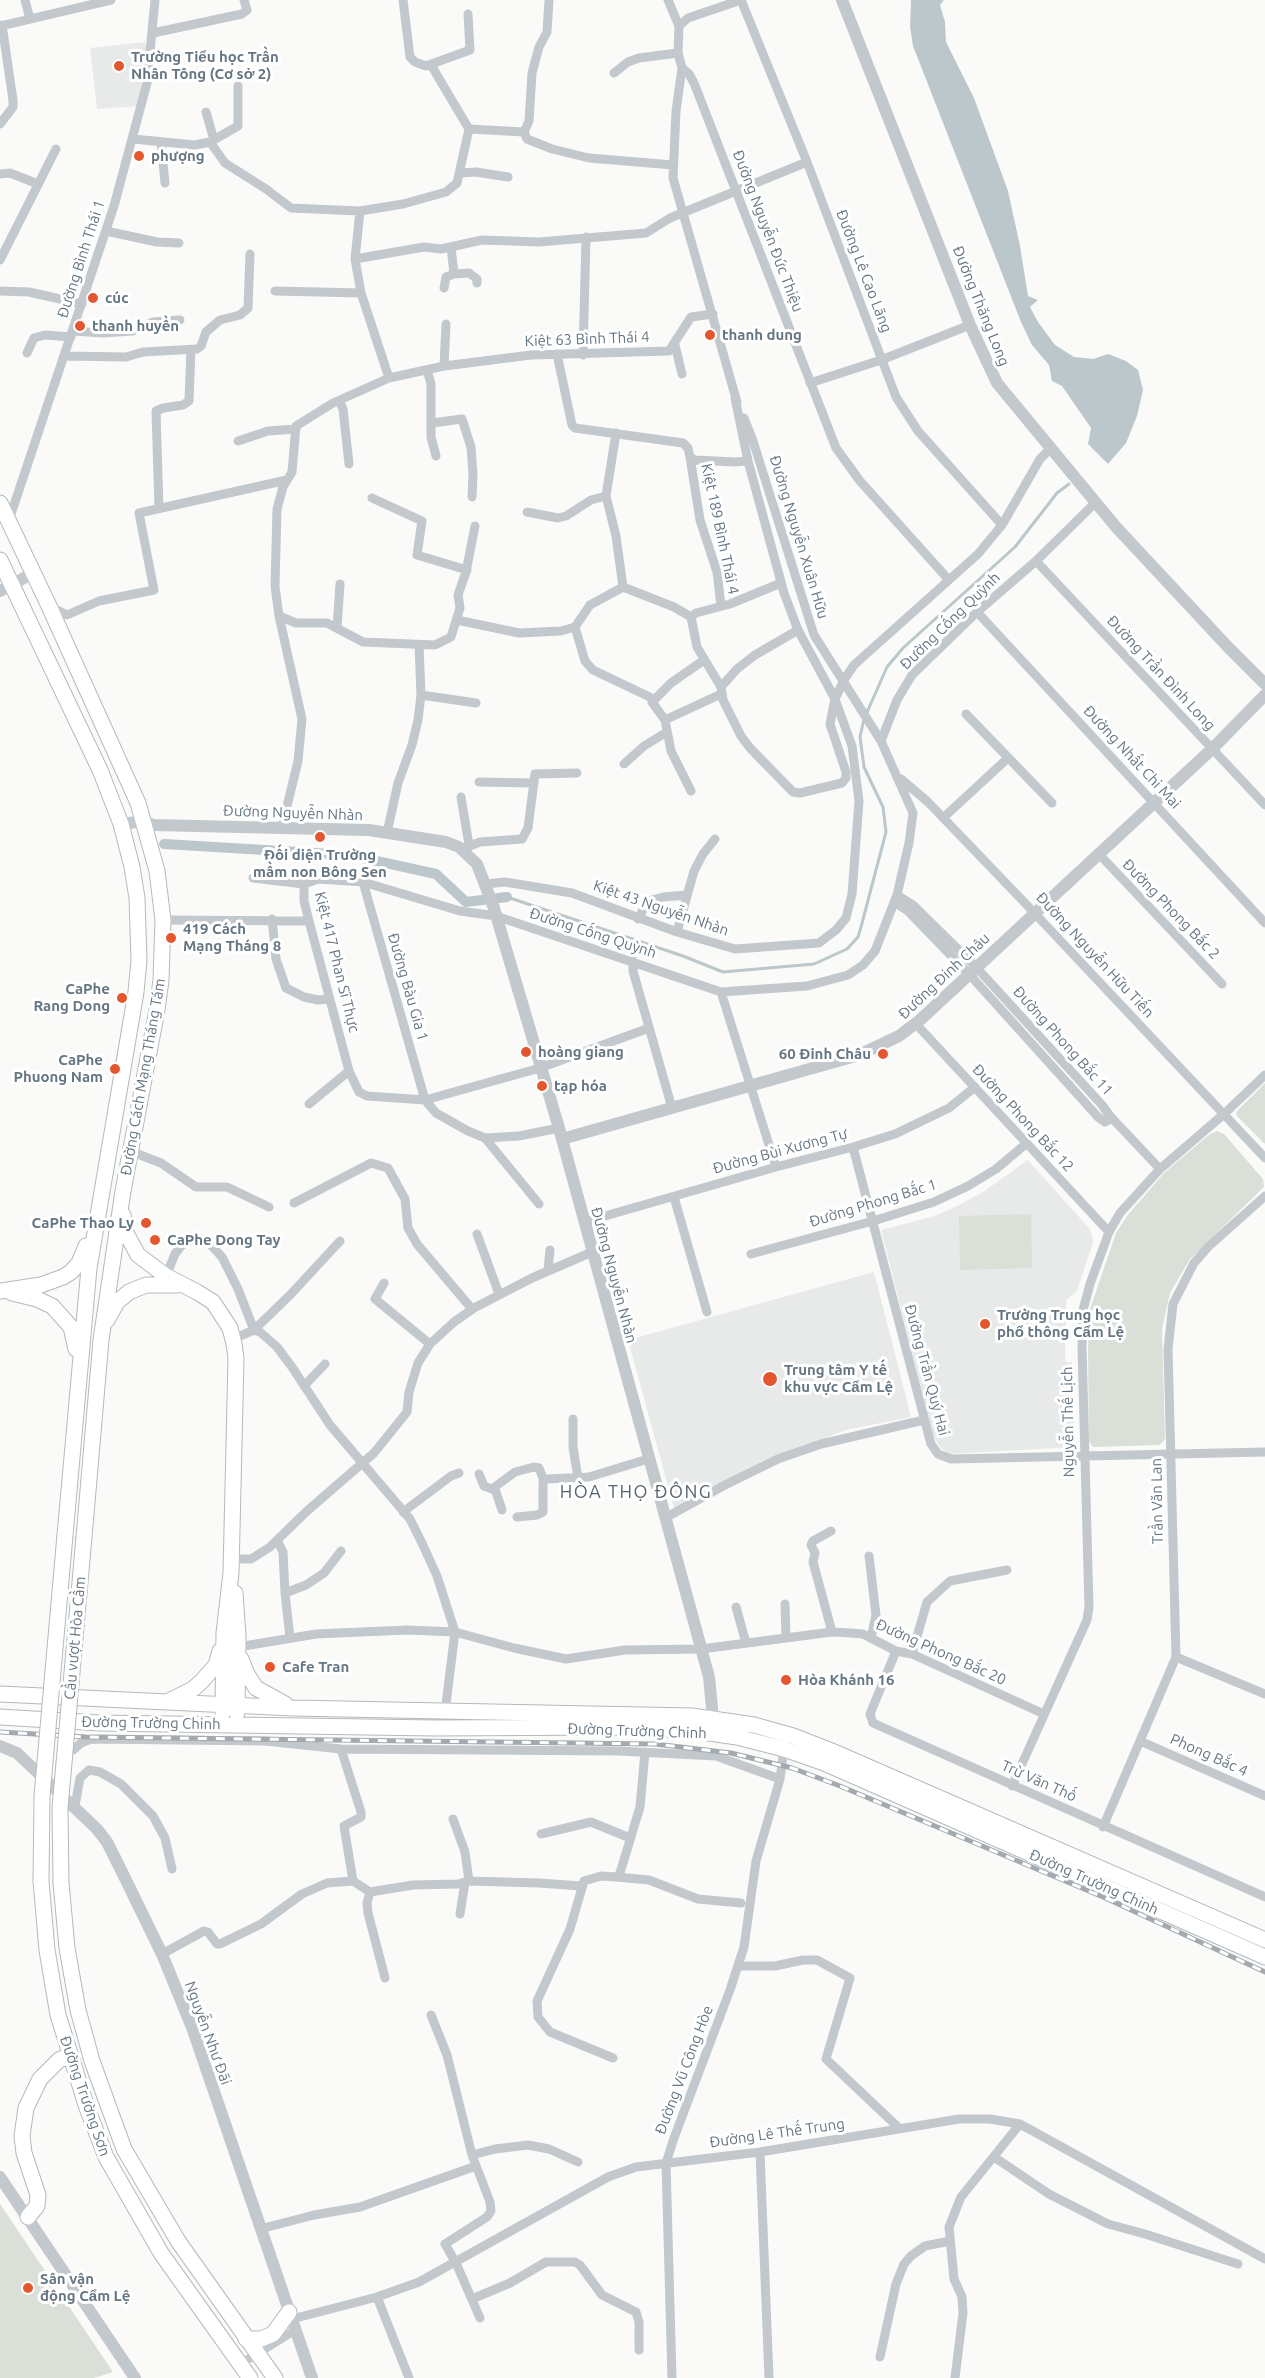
<!DOCTYPE html>
<meta charset="utf-8">
<style>
body{margin:0}
canvas{display:block;background:#fafaf8}
</style>
<canvas width="1265" height="2378"></canvas>
<script>
const g = document.querySelector('canvas').getContext('2d');
g.lineJoin = 'round';
function fill(path, color) {
  g.fillStyle = color;
  g.fill(path, 'evenodd');
}
function shape(rows) {
  const path = new Path2D();
  for (const r of rows) {
    path.moveTo(r[0], r[1]);
    for (let i = 2; i < r.length; i += 2) path.lineTo(r[i], r[i + 1]);
  }
  return path;
}
function trace(path, color, width, dash) {
  g.strokeStyle = color;
  g.lineWidth = width;
  g.lineCap = dash ? 'butt' : 'round';
  g.setLineDash(dash || []);
  g.stroke(path);
}
function label(font, color, halo, rows, align = 'center') {
  g.font = font + ' Ubuntu,sans-serif';
  g.lineWidth = 6;
  g.setLineDash([]);
  g.textBaseline = 'middle';
  g.strokeStyle = halo;
  g.fillStyle = color;
  for (const [text, x, y, turn = 0] of rows) {
    g.save();
    g.translate(x, y);
    g.rotate((+turn || 0) * Math.PI / 180);
    g.textAlign = isNaN(turn) ? turn : align;
    if (halo) g.strokeText(text, 0, 0);
    g.fillText(text, 0, 0);
    g.restore();
  }
}
fill(shape([
 [145,42,148,55,140,106,97,109,90,48],
 [1028,1160,1088,1227,1092,1235,1093,1243,1077,1291,1066,1300,1065,1362,1072,1362,1075,1447,948,1454,940,1447,933,1435,881,1230,935,1216,959,1205,983,1192],
 [874,1272,911,1417,846,1430,789,1452,674,1508,628,1340]
]), '#e8e9e9');
fill(shape([
 [1265,1083,1265,1144,1237,1116,1236,1112],
 [1217,1131,1224,1134,1256,1171,1263,1179,1264,1187,1190,1259,1170,1293,1162,1329,1165,1438,1163,1442,1159,1445,1093,1447,1089,1442,1088,1347,1090,1309,1116,1233,1127,1216,1164,1173,1210,1134],
 [1031,1214,1032,1268,960,1270,959,1216],
 [0,2204,113,2372,94,2378,0,2378]
]), '#dadfd7');
fill(shape([
 [911,0,944,0,940,5,945,22,946,42,974,98,1008,191,1020,246,1028,296,1038,300,1030,307,1038,322,1055,345,1074,357,1093,359,1108,354,1126,361,1138,370,1143,390,1137,416,1126,443,1108,464,1088,444,1091,428,1062,386,1052,381,1049,365,1032,345,1021,322,913,46,910,27]
]), '#bbc7cb');
trace(shape([
 [507,897,683,956,723,972,814,964,847,949,858,937,861,927,886,832,883,807,864,767,860,737,864,719,887,667,903,648,1015,547,1057,493,1069,484]
]), '#bbc7cb', 3);
trace(shape([
 [164,844,349,855,436,874,466,902,507,897]
]), '#bbc7cb', 10);
const primary = shape([
 [246,2339,261,2339,273,2334,289,2312]
]);
const trunk = shape([
 [0,503,49,606,138,803,157,871,163,920,161,980,157,1010,123,1191,101,1340,84,1537],
 [0,560,100,770,121,824,132,867,137,898,139,960,136,992,89,1268,65,1535],
 [123,1215,126,1233,138,1255,166,1276,197,1292,213,1302,230,1328,234,1344,236,1358,231,1573,224,1633,223,1712],
 [0,1291,41,1285,63,1277,71,1272,79,1263,86,1246],
 [12,1293,37,1299,52,1306,71,1327,76,1349],
 [107,1320,117,1302,129,1292,146,1285,178,1285],
 [235,1593,238,1636,237,1713],
 [241,1659,247,1674,256,1688,285,1704],
 [0,1694,293,1708,692,1716,754,1725,793,1736,839,1754,1265,1940],
 [169,1701,193,1689,201,1682,216,1665,220,1651],
 [0,1717,100,1723,435,1728,612,1727,689,1730,737,1737,784,1749,824,1763,1265,1957],
 [41,1881,47,1950,58,2015,87,2108,106,2157,161,2253,250,2378],
 [61,1883,67,1948,78,2010,92,2061,124,2149,178,2241,275,2378],
 [28,2217,37,2206,38,2195,24,2153,22,2136,26,2108,40,2079,59,2060,69,2056]
]);
trace(primary, '#b5babe', 17);
trace(trunk, '#b4b9bd', 17);
trace(shape([
 [25,0,30,19],
 [403,0,410,57,415,62,426,66,470,50,468,14],
 [668,0,679,26,678,53,682,68,676,111,673,178,737,402],
 [741,0,807,162,896,397,918,431,1002,525],
 [0,26,111,0],
 [679,26,688,18,741,0],
 [153,33,242,14,247,10,244,0],
 [431,65,469,129],
 [682,68,689,74,694,83,836,448,860,481,948,579],
 [614,73,628,62,639,58,678,53],
 [206,112,214,140],
 [0,124,13,107,13,100,2,25],
 [469,129,524,132],
 [524,132,527,139,552,149,589,158,673,165],
 [524,132,529,121,532,73,539,47,547,32,549,0],
 [133,139,195,145,210,142,225,163,266,189,291,208,360,211,403,204,446,192,457,183,469,129],
 [161,142,165,183],
 [210,142,238,126,238,86],
 [460,173,476,172,508,177],
 [0,174,10,173,38,184],
 [360,211,355,259,361,293,389,378],
 [106,231,157,242,179,243],
 [355,259,424,247,441,249,482,240,539,242,646,233,670,218,807,162],
 [0,260,56,149],
 [454,274,469,273,477,279,477,283],
 [444,288,446,277,454,274,451,247],
 [0,291,29,292,82,304],
 [275,291,361,293],
 [73,331,103,333,133,331,153,322,180,320],
 [675,345,682,374],
 [27,353,34,338,45,335,71,337],
 [557,354,572,425,575,428,683,443,688,448,690,457,695,460,735,462,748,461],
 [583,355,586,237],
 [65,356,126,357,143,352,197,349,201,346,206,332,220,320,240,315,248,308,250,254],
 [444,366,446,324],
 [427,370,431,384,431,437,436,456],
 [810,383,881,360,970,325],
 [339,401,343,409,349,464],
 [744,418,753,441,814,635,881,741],
 [432,423,462,419,471,447,473,474,472,497],
 [238,441,268,431,296,429],
 [690,457,700,520,717,572,721,606],
 [606,496,616,433],
 [372,498,422,521,417,555,467,570],
 [159,508,156,411,163,408,183,405,189,401,191,350],
 [527,512,558,518,566,516,591,500,606,496,616,536,623,587],
 [9,520,114,206,147,83,155,0],
 [1036,561,1265,805],
 [49,606,67,615,99,601,154,590,139,513,287,480],
 [977,612,1265,923],
 [279,616,296,623,327,623,363,642,435,645,451,637,460,608,458,595,466,572,475,526],
 [691,617,696,613,730,604,781,583],
 [457,620,519,633,561,631,575,627,590,605,623,587,674,607,691,617,697,647,721,687,723,700,741,736,750,748,793,792,800,793,842,783,846,778,846,772,830,724,835,699,844,680,854,665,978,554,1002,525,1040,459,1050,449],
 [575,627,585,661,593,670,654,699],
 [337,628,340,584],
 [721,687,737,669,755,655,798,630],
 [421,695,476,703],
 [966,714,1052,803],
 [665,720,721,694],
 [624,764,644,746,667,732],
 [901,779,928,802,1024,902,1265,1158],
 [479,782,533,783],
 [691,791,671,751,665,720,652,702,671,683,704,660],
 [461,797,469,845],
 [943,818,1008,758],
 [282,827,298,761,302,719,279,616,275,586,277,509,283,487,292,472,296,426,333,403,389,378,444,366,531,355,669,351,691,317,713,314],
 [387,833,398,783,412,745,418,720,421,695,419,645],
 [462,849,480,842,522,839,528,828,535,774,577,773],
 [1098,853,1222,984],
 [253,878,304,884],
 [363,882,425,1100,436,1113,468,1131,485,1138,539,1204],
 [304,884,318,879,363,882,460,911,496,916,721,992,807,986,848,975,863,965,875,951,897,895,909,843,913,813,881,741,897,700,912,675,977,612,1036,561,1096,502],
 [304,884,304,901,309,921,349,1071,359,1092,367,1096,425,1100,540,1068,649,1028],
 [486,884,505,882,572,893,677,932,735,949,819,943,836,930,846,918,852,894,859,801,852,746,835,699,798,630,784,593,748,461,735,398],
 [894,902,908,911,969,974,1098,1117,1105,1122,1109,1120,1110,1116,1102,1105,976,967,913,905,897,895],
 [272,919,276,959,286,988,304,997,318,1000,329,999],
 [638,919,648,901,663,897,687,895],
 [163,920,309,921],
 [677,932,694,871,703,854,715,839],
 [633,961,633,971,672,1108],
 [721,992,776,1167],
 [916,1024,1109,1232],
 [309,1104,349,1071],
 [1110,1116,1160,1169],
 [485,1138,519,1136,559,1128],
 [853,1147,931,1444,938,1454,951,1459,1265,1452],
 [130,1151,161,1163,196,1187,227,1187,269,1207],
 [674,1197,707,1312],
 [294,1203,371,1163,388,1168,405,1199,408,1228,417,1244,472,1309],
 [584,1222,776,1167,853,1147,895,1134,949,1108,975,1087],
 [477,1234,499,1294],
 [751,1254,873,1221,934,1202,968,1186,996,1169,1027,1143],
 [548,1270,550,1250],
 [166,1276,175,1254,181,1246,194,1238,206,1240,222,1257,238,1289,254,1330],
 [384,1283,375,1299,430,1344],
 [254,1330,260,1332,277,1347,292,1367,330,1425,410,1519,422,1543,437,1576,455,1632,445,1712],
 [233,1339,254,1330,291,1294,340,1241],
 [304,1386,325,1364],
 [573,1419,573,1447,578,1478],
 [479,1474,484,1486,492,1489,515,1472,534,1467,539,1468,544,1481],
 [495,1489,502,1510],
 [403,1512,451,1476,459,1473],
 [517,1517,537,1515,543,1512,543,1482,547,1479,589,1477,648,1459],
 [665,1518,723,1486,778,1459,821,1444,924,1420],
 [831,1531,813,1541,811,1545,815,1553,813,1562,832,1632],
 [277,1540,283,1552,285,1593],
 [869,1556,876,1615,871,1638],
 [232,1559,251,1559,270,1547,307,1511,374,1453,407,1412,409,1392,418,1363,430,1344,454,1322,474,1308,532,1278,592,1252],
 [785,1604,786,1638],
 [736,1607,746,1643],
 [290,1638,285,1593,306,1585,324,1573,341,1551],
 [238,1647,316,1634,407,1630,455,1632,514,1648,566,1659,625,1650,701,1649,832,1632,851,1633,863,1634,896,1651,912,1654,1044,1714],
 [896,1651,870,1714,873,1723,1265,1897],
 [912,1654,927,1602,950,1581,1007,1570],
 [1176,1657,1265,1694],
 [1140,1741,1265,1796],
 [341,1749,361,1812,361,1817,344,1826,353,1881],
 [73,1750,81,1743,91,1739,265,1741,341,1749,619,1751,716,1756,780,1779],
 [1012,1786,1087,1620,1089,1607,1082,1347,1083,1310,1090,1284,1109,1232,1120,1213,1160,1169,1224,1114,1265,1075],
 [75,1806,80,1778,89,1770,100,1772,121,1784,153,1816,165,1838,172,1869],
 [453,1819,465,1852,469,1881],
 [1103,1827,1176,1657,1168,1349,1173,1304,1194,1263,1208,1247,1265,1196],
 [541,1834,591,1822,630,1838],
 [617,1877,649,1880,698,1899,741,1903],
 [460,1914,465,1882],
 [162,1954,204,1931,208,1932,217,1944,220,1944,261,1924,302,1894,327,1883,353,1881,370,1892],
 [738,1966,775,1966,803,1960,817,1960,850,1978,826,2059,900,2129],
 [385,1978,368,1913,367,1903,370,1892,413,1885,458,1884,469,1881,539,1883,581,1886],
 [431,2015,447,2055,472,2155,490,2202,491,2211,487,2217,445,2244,456,2263,480,2318],
 [613,2058,550,2032,538,2017,537,2001,570,1929,584,1881,601,1876,617,1877,620,1873,640,1807,645,1752],
 [760,2152,769,2378],
 [472,2155,495,2149,528,2145,549,2149,578,2162],
 [994,2157,1049,2194,1108,2224,1145,2234,1238,2264],
 [260,2229,314,2215,360,2207,476,2166],
 [377,2297,409,2378],
 [472,2299,510,2283,546,2262,575,2262,580,2265,602,2295,636,2312,639,2322,639,2350],
 [292,2319,377,2297,419,2282,608,2177,636,2167,760,2152,959,2119,990,2119,1020,2124,1265,2259],
 [880,2357,896,2284,904,2264,911,2256,925,2246,950,2241],
 [239,2365,295,2330],
 [672,2378,666,2163,674,2138,730,1990,744,1947,756,1861,780,1779,784,1749],
 [955,2378,963,2313,962,2297,954,2279,949,2227,961,2197,1020,2124]
]), '#c3c8cc', 9);
trace(shape([
 [842,0,970,325,997,383,1116,527,1227,646,1265,684],
 [0,591,33,573],
 [121,824,144,821,153,825,369,830,446,842,459,847,477,864,494,908,559,1128,709,1677,713,1718],
 [562,1139,859,1055,899,1036,920,1020,1212,749,1265,695],
 [0,1746,17,1753,97,1829,107,1842,122,1872,162,1954,193,2030,312,2378],
 [0,2177,135,2378]
]), '#c3c8cc', 12);
trace(primary, '#fff', 15);
trace(trunk, '#fff', 15);
const rail = shape([
 [0,1732,86,1737,655,1744,731,1753,792,1768,840,1786,1103,1897,1265,1972]
]);
trace(rail, '#a2aab0', 5);
trace(rail, '#fff', 3, [9]);
const trunkBridge = shape([
 [41,1881,42,1796,65,1535],
 [61,1883,60,1808,84,1537]
]);
trace(trunkBridge, '#b4b9bd', 17, []);
trace(trunkBridge, '#fff', 15);
for (const [x, y, r, color] of [
 [119,66,6,"#e4572e"],
 [139,156,6,"#e4572e"],
 [93,298,6,"#e4572e"],
 [80,326,6,"#e4572e"],
 [710,335,6,"#e4572e"],
 [320,837,6,"#e4572e"],
 [171,938,6,"#e4572e"],
 [122,998,6,"#e4572e"],
 [526,1052,6,"#e4572e"],
 [883,1054,6,"#e4572e"],
 [115,1069,6,"#e4572e"],
 [542,1086,6,"#e4572e"],
 [146,1223,6,"#e4572e"],
 [155,1240,6,"#e4572e"],
 [985,1324,6,"#e4572e"],
 [770,1379,8,"#e4572e"],
 [270,1667,6,"#e4572e"],
 [786,1680,6,"#e4572e"],
 [28,2288,6,"#e4572e"]
]) {
  const dot = new Path2D();
  dot.arc(x, y, r, 0, 2 * Math.PI);
  g.fillStyle = color;
  g.fill(dot);
  trace(dot, '#fff', 2);
}
label('bold 15px', '#657683', '#fff', [
 ["Trường Tiểu học Trần",131,57],
 ["Nhân Tông (Cơ sở 2)",131,74],
 ["phượng",151,156],
 ["cúc",105,298],
 ["thanh huyền",92,326],
 ["thanh dung",722,335],
 ["Đối diện Trường",320,855,"center"],
 ["mầm non Bông Sen",320,872,"center"],
 ["419 Cách",183,929],
 ["Mạng Tháng 8",183,946],
 ["CaPhe",110,989,"right"],
 ["Rang Dong",110,1006,"right"],
 ["hoàng giang",538,1052],
 ["60 Đinh Châu",871,1054,"right"],
 ["CaPhe",103,1060,"right"],
 ["Phuong Nam",103,1077,"right"],
 ["tạp hóa",554,1086],
 ["CaPhe Thao Ly",134,1223,"right"],
 ["CaPhe Dong Tay",167,1240],
 ["Trường Trung học",997,1315],
 ["phổ thông Cẩm Lệ",997,1332],
 ["Trung tâm Y tế",784,1370],
 ["khu vực Cẩm Lệ",784,1387],
 ["Cafe Tran",282,1667],
 ["Hòa Khánh 16",798,1680],
 ["Sân vận",40,2279],
 ["động Cẩm Lệ",40,2296]
], 'left');
label('15px', '#657683', '#fff', [
 ["Đường Nguyễn Đức Thiệu",768,231,69],
 ["Đường Bình Thái 1",81,259,-72],
 ["Đường Lê Cao Lãng",864,271,69],
 ["Đường Thăng Long",981,306,68],
 ["Kiệt 63 Bình Thái 4",587,339,-2],
 ["Kiệt 189 Bình Thái 4",720,529,78],
 ["Đường Nguyễn Xuân Hữu",799,537,73],
 ["Đường Cống Quỳnh",950,621,-44],
 ["Đường Trần Đình Long",1161,673,47],
 ["Đường Nhất Chi Mai",1132,757,47],
 ["Đường Nguyễn Nhàn",293,813,2],
 ["Kiệt 43 Nguyễn Nhàn",661,908,19],
 ["Đường Phong Bắc 2",1171,909,46],
 ["Đường Cống Quỳnh",593,933,18],
 ["Đường Nguyễn Hữu Tiến",1095,955,47],
 ["Kiệt 417 Phan Sĩ Thực",337,962,76],
 ["Đường Đinh Châu",944,976,-43],
 ["Đường Bàu Gia 1",408,987,74],
 ["Đường Phong Bắc 11",1063,1041,48],
 ["Đường Cách Mạng Tháng Tám",143,1077,-80],
 ["Đường Phong Bắc 12",1023,1118,47],
 ["Đường Bùi Xương Tự",780,1151,-15],
 ["Đường Phong Bắc 1",873,1203,-17],
 ["Đường Nguyễn Nhàn",614,1275,75],
 ["Đường Trần Quý Hai",927,1370,75],
 ["Nguyễn Thế Lịch",1068,1422,-91],
 ["Trần Văn Lan",1157,1501,-91],
 ["Cầu vượt Hòa Cầm",75,1638,-85],
 ["Đường Phong Bắc 20",941,1652,24],
 ["Đường Trường Chinh",151,1723,1],
 ["Đường Trường Chinh",637,1731,2],
 ["Phong Bắc 4",1209,1755,24],
 ["Trừ Văn Thố",1039,1781,24],
 ["Đường Trường Chinh",1094,1882,24],
 ["Nguyễn Như Đãi",208,2033,70],
 ["Đường Vũ Công Hòe",684,2070,-69],
 ["Đường Trường Sơn",85,2096,71],
 ["Đường Lê Thế Trung",777,2133,-8]
]);
g.letterSpacing = '1.5px';
label('18px', '#57646e', '#fff', [
 ["HÒA THỌ ĐÔNG",636,1492]
]);
g.letterSpacing = '0px';
</script>
